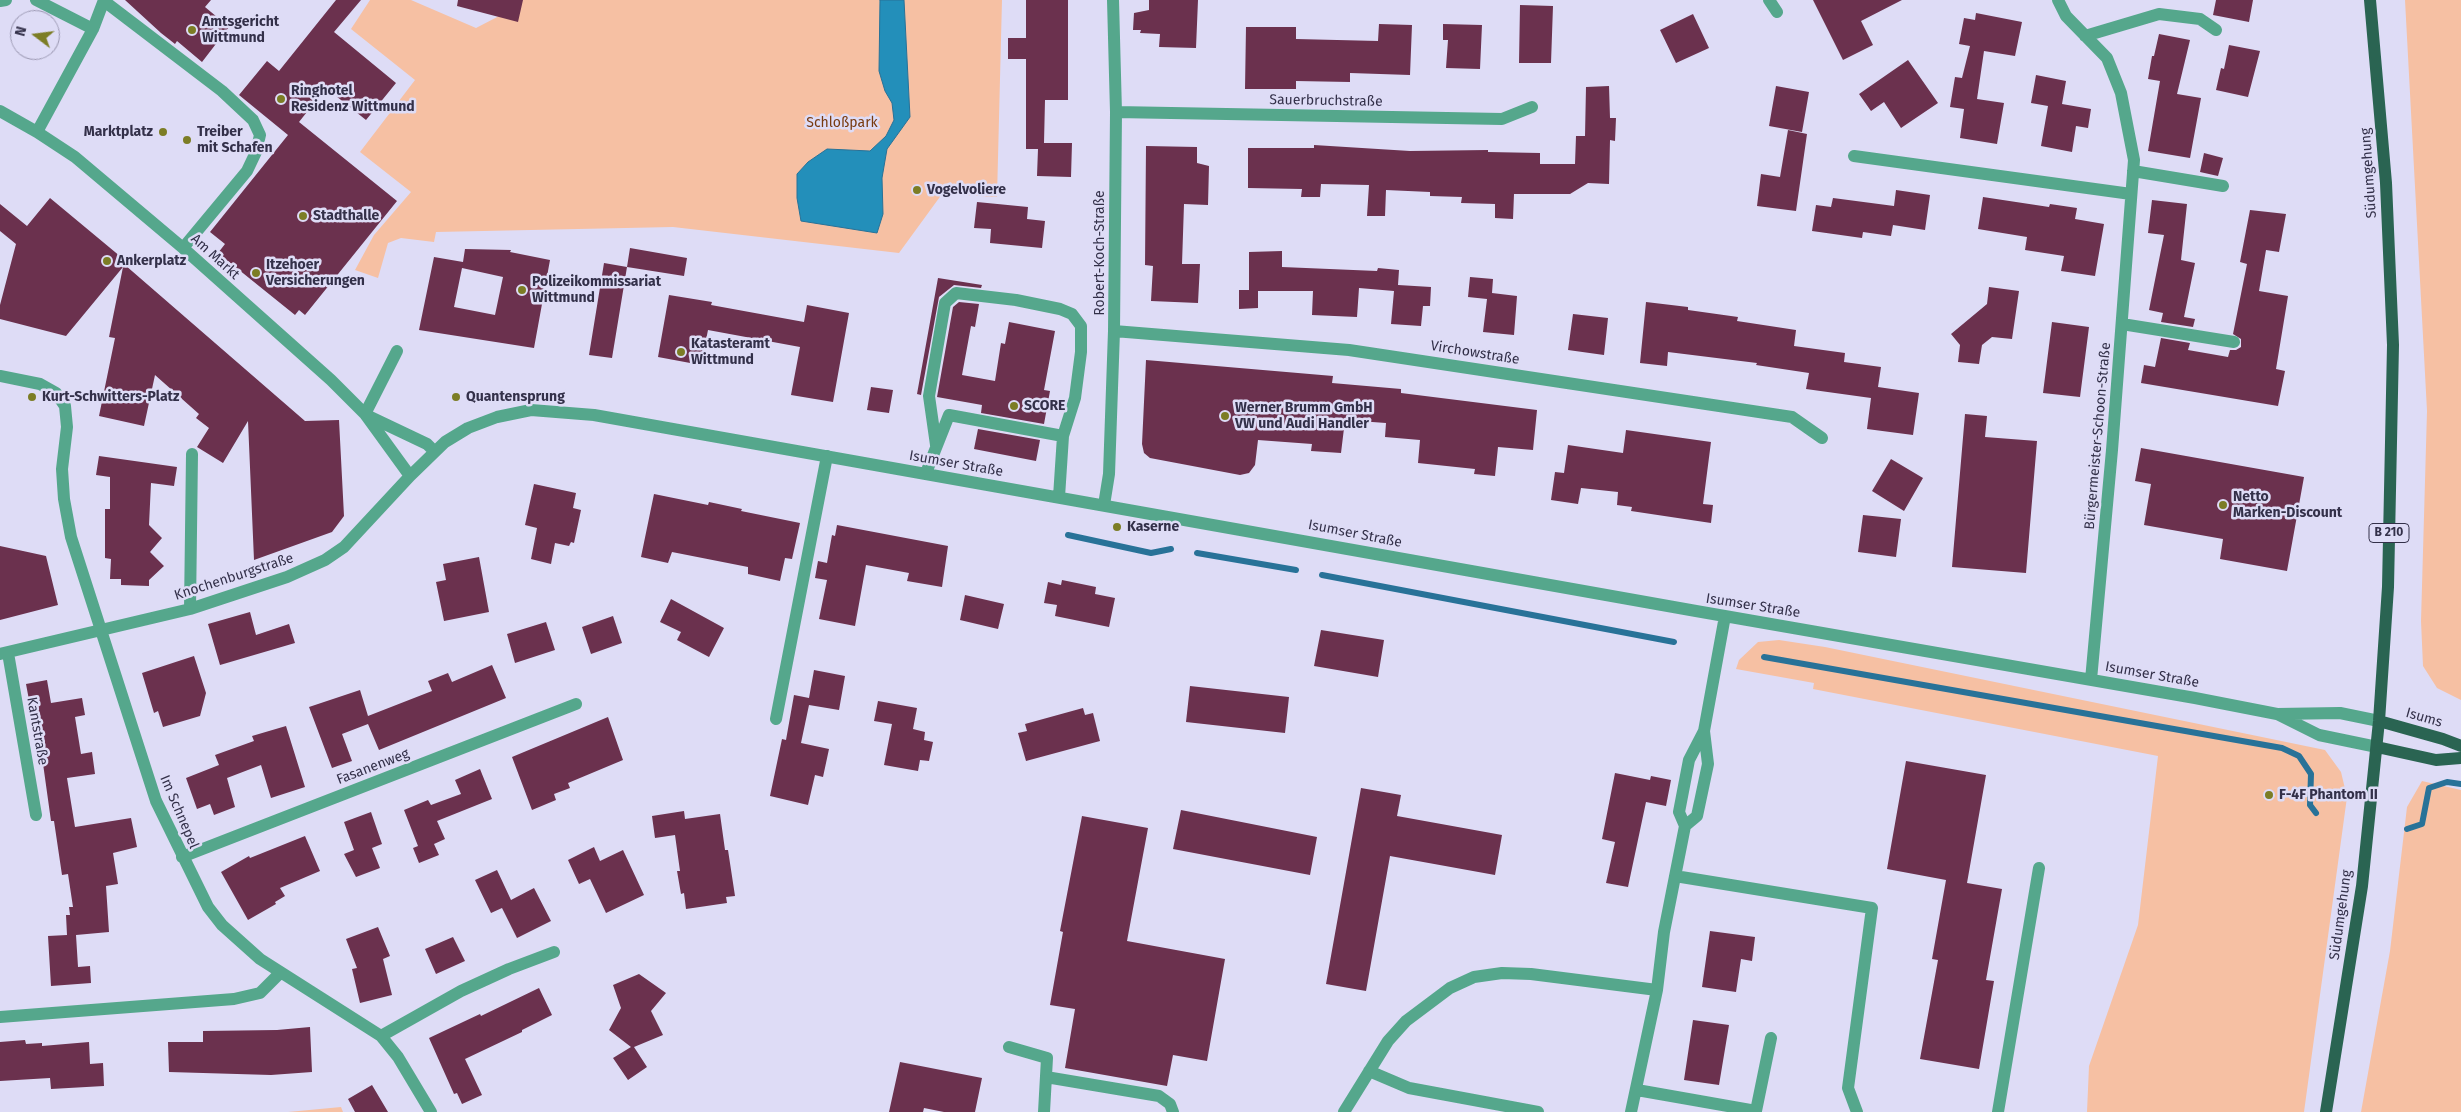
<!DOCTYPE html>
<meta charset="utf-8">
<style>
body{margin:0}
#map{position:relative;width:2461px;height:1112px;overflow:hidden;background:#dedcf6;font-family:"Fira Sans",sans-serif}
canvas{display:block}
.north{position:absolute;left:10px;top:10px;width:50px;height:50px;box-sizing:border-box;background:#dedcf6;border:1px solid #9a97b1;border-radius:50%;rotate:285deg;font-size:14px;font-weight:700;line-height:20px;text-align:center;color:#333049}
.north::after{content:'';display:block;margin:auto;width:18px;height:22px;background:#7c7d25;clip-path:polygon(50% 0,100% 100%,50% 72%,0 100%)}
</style>
<div id="map">
<canvas width="2461" height="1112"></canvas>
<div class="north">N</div>
</div>
<script>
const g = document.querySelector('canvas').getContext('2d');
g.lineJoin = 'round';
function fill(path, color) {
  g.fillStyle = color;
  g.fill(path, 'evenodd');
}
function shape(rows) {
  const path = new Path2D();
  for (const r of rows) {
    path.moveTo(r[0], r[1]);
    for (let i = 2; i < r.length; i += 2) path.lineTo(r[i], r[i + 1]);
  }
  return path;
}
function trace(path, color, width, dash) {
  g.strokeStyle = color;
  g.lineWidth = width;
  g.lineCap = dash ? 'butt' : 'round';
  g.setLineDash(dash || []);
  g.stroke(path);
}
function label(font, color, halo, rows, align = 'center') {
  g.font = font + ' "Fira Sans",sans-serif';
  g.lineWidth = 5;
  g.setLineDash([]);
  g.textBaseline = 'middle';
  g.strokeStyle = halo;
  g.fillStyle = color;
  for (const [text, x, y, turn = 0] of rows) {
    g.save();
    g.translate(x, y);
    g.rotate((+turn || 0) * Math.PI / 180);
    g.textAlign = isNaN(turn) ? turn : align;
    if (halo) g.strokeText(text, 0, 0);
    g.fillText(text, 0, 0);
    g.restore();
  }
}
fill(shape([
 [370,0,411,0,476,28,503,14,507,0,1002,0,997,197,942,194,899,253,673,227,436,232,434,242,401,238,388,243,378,278,355,270,374,235,411,192,360,152,415,80,351,29],
 [2405,0,2461,0,2461,700,2437,688,2423,666,2421,621,2427,411],
 [1779,640,1825,647,2325,750,2341,772,2347,797,2304,1112,2087,1112,2089,1066,2138,925,2158,756,1813,689,1814,683,1736,669,1739,660,1758,642],
 [2422,781,2461,790,2461,1112,2361,1112,2390,951,2407,807],
 [341,1107,343,1112,288,1112]
]), '#f6c0a3');
const water = shape([
 [880,0,904,0,910,117,887,149,882,178,883,214,877,233,801,221,797,198,797,174,808,162,827,149,870,151,886,136,894,120,892,103,885,91,879,71,880,0]
]);
fill(water, '#238fba');
trace(water, '#287298', 1);
trace(shape([
 [1068,535,1151,553,1171,549],
 [1197,553,1296,570],
 [1322,575,1674,642],
 [1764,657,2282,748,2299,756,2311,774,2310,805,2316,813],
 [2407,829,2422,824,2429,788,2447,782,2461,784]
]), '#287298', 6);
fill(shape([
 [125,0,211,0,205,7,229,27,202,62,177,41,175,44,161,33],
 [336,0,361,0,334,32,396,83,366,120,326,88,299,122,397,201,305,315,299,310,295,315,218,253,225,244,210,232,288,135,239,95,267,61,279,71],
 [458,0,523,0,518,22,457,6],
 [1026,0,1068,0,1068,100,1045,100,1044,143,1072,143,1071,177,1037,176,1038,149,1026,149,1026,59,1008,59,1008,38,1026,38],
 [1149,0,1198,0,1196,48,1159,47,1160,34,1140,33,1141,30,1133,30,1134,13,1149,10],
 [1813,0,1902,0,1861,21,1873,45,1843,60],
 [2216,0,2253,0,2249,22,2213,15],
 [1520,5,1553,6,1551,63,1519,63],
 [1976,13,2022,22,2015,56,1984,51,1977,99,2004,103,1997,144,1960,138,1964,109,1950,107,1955,77,1962,78,1970,46,1959,44,1964,18,1975,20],
 [1693,14,1709,48,1676,63,1660,30],
 [1379,24,1412,25,1410,75,1350,73,1350,82,1296,81,1296,89,1245,89,1246,27,1296,27,1296,39,1378,41],
 [1443,24,1482,25,1480,69,1446,68,1448,40,1443,40],
 [2159,34,2190,40,2177,94,2201,98,2190,158,2148,151,2160,81,2148,79,2152,56,2154,56],
 [2229,45,2260,51,2248,97,2216,90,2221,68,2224,69],
 [1908,60,1938,103,1901,128,1884,102,1871,111,1859,94],
 [2036,75,2066,81,2062,104,2091,109,2088,128,2076,126,2072,152,2041,146,2048,106,2031,103],
 [1609,86,1610,118,1616,118,1615,141,1610,140,1609,184,1588,183,1570,194,1514,194,1513,219,1495,218,1495,204,1461,203,1462,197,1430,196,1430,192,1386,190,1385,216,1367,216,1369,185,1321,184,1320,197,1301,197,1302,189,1248,188,1248,148,1314,148,1314,145,1410,151,1488,150,1488,152,1540,153,1540,164,1575,164,1576,136,1585,136,1586,87],
 [1776,86,1809,92,1802,132,1769,126],
 [1788,130,1807,134,1796,211,1757,206,1761,174,1780,177],
 [1146,146,1197,147,1197,163,1209,166,1208,205,1184,204,1182,264,1200,264,1198,303,1151,301,1153,266,1145,265],
 [2204,153,2223,158,2218,176,2200,172],
 [1896,190,1930,195,1925,230,1893,225,1891,236,1863,232,1862,238,1812,231,1816,205,1831,207,1833,198,1894,206],
 [1983,197,2049,207,2050,204,2077,208,2075,219,2104,224,2095,276,2061,271,2064,256,2025,250,2027,237,1978,229],
 [50,198,127,262,125,265,305,421,339,420,344,516,332,532,254,560,248,421,223,463,197,447,209,428,196,418,199,414,155,375,144,426,99,416,115,338,109,337,123,267,66,336,0,319,0,305,16,244,0,231,0,204,27,226],
 [2152,200,2187,204,2181,260,2195,263,2184,317,2195,319,2193,327,2161,322,2163,313,2149,310,2164,235,2148,233],
 [977,202,1028,207,1027,219,1045,221,1042,248,990,243,991,229,974,228],
 [2250,210,2286,214,2279,252,2266,250,2259,291,2288,296,2276,369,2285,371,2278,406,2141,383,2144,365,2155,367,2161,338,2190,343,2188,350,2228,357,2230,350,2236,350,2241,347,2241,339,2233,334,2247,264,2240,262],
 [630,248,687,258,684,276,627,267],
 [465,249,511,250,510,252,550,260,534,348,419,330,434,257,463,262],
 [462,268,503,277,495,315,454,307],
 [1282,251,1282,267,1377,271,1378,268,1399,270,1398,285,1431,287,1430,306,1423,306,1421,326,1391,324,1394,291,1359,288,1357,317,1312,315,1313,291,1258,291,1258,308,1239,309,1239,290,1249,290,1249,252],
 [604,263,627,267,612,358,589,355],
 [1470,277,1493,279,1492,293,1517,296,1514,335,1483,332,1487,299,1468,297],
 [938,278,982,285,981,288,954,285,939,297,921,395,917,394],
 [1989,287,2019,291,2012,339,1992,337,1982,345,1979,364,1958,362,1960,345,1951,334,1987,304],
 [669,295,712,302,711,305,804,322,807,305,849,313,833,402,791,395,800,347,708,330,701,365,658,357],
 [959,302,979,304,975,327,971,326,962,375,995,381,1001,343,1005,344,1009,322,1055,331,1044,390,1050,391,1044,424,981,413,982,405,937,397,953,307],
 [1646,302,1688,307,1688,310,1738,317,1737,321,1796,330,1794,346,1845,353,1844,362,1881,367,1878,387,1919,393,1913,435,1867,429,1871,398,1806,389,1809,373,1756,365,1757,363,1668,352,1667,366,1640,363],
 [1573,314,1608,318,1604,355,1568,350],
 [2052,322,2089,327,2080,397,2043,393],
 [1146,360,1333,376,1332,383,1401,389,1401,393,1537,410,1533,450,1498,447,1495,476,1474,474,1475,469,1418,463,1420,440,1385,437,1386,423,1345,420,1341,453,1311,451,1312,444,1258,440,1255,465,1249,473,1240,475,1150,458,1144,453,1142,444],
 [871,387,893,390,889,413,867,410],
 [1965,414,1987,416,1985,437,2037,441,2026,573,1952,567],
 [978,429,1040,440,1036,461,974,449],
 [1626,430,1711,442,1703,504,1713,505,1711,523,1631,511,1632,507,1617,505,1618,492,1581,488,1578,504,1551,500,1555,472,1564,473,1568,445,1623,453],
 [2141,448,2304,477,2287,571,2220,559,2223,539,2144,525,2151,484,2135,481],
 [99,456,177,467,174,486,151,483,149,525,162,538,150,552,164,566,149,580,149,586,121,585,121,579,110,579,111,559,105,558,105,509,110,509,110,477,96,475],
 [1891,459,1923,478,1904,511,1872,491],
 [534,484,576,493,573,508,581,510,574,543,571,542,569,546,555,543,551,564,531,559,537,528,525,525],
 [654,494,708,505,709,502,742,509,741,511,800,523,792,559,785,558,780,581,748,574,748,567,672,552,668,563,641,557],
 [1863,515,1901,519,1896,557,1858,552],
 [837,525,948,546,942,587,907,581,909,573,866,565,855,626,819,619,827,580,815,578,818,561,827,563,832,535,835,536],
 [0,546,46,556,58,605,0,620],
 [479,557,489,612,444,621,436,582,446,580,443,564],
 [1062,580,1096,587,1095,594,1115,598,1109,627,1055,616,1057,605,1044,603,1048,582,1061,585],
 [965,595,1004,604,998,629,960,620],
 [671,599,724,628,709,657,677,640,681,632,660,622],
 [250,612,256,635,289,624,295,643,220,665,208,624],
 [613,616,622,643,591,654,582,627],
 [546,622,555,650,515,663,507,634],
 [1321,630,1384,640,1378,677,1314,666],
 [194,656,206,693,200,716,163,727,158,711,154,713,142,673],
 [492,665,506,698,379,750,368,724,342,734,352,761,332,768,309,707,360,690,368,716,432,691,428,681,448,673,452,682],
 [814,670,845,676,839,710,809,705,801,743,829,749,823,777,815,775,808,805,770,796,782,739,786,740,794,695,809,698],
 [47,680,51,703,82,698,85,715,75,717,81,754,92,752,95,774,67,778,75,827,131,818,137,847,113,853,118,884,106,886,109,932,76,935,78,967,90,966,91,983,51,986,48,936,67,935,66,915,70,915,69,907,73,907,68,874,62,875,54,821,51,821,34,699,29,700,26,684],
 [1190,686,1289,697,1285,733,1186,722],
 [878,701,917,708,913,729,925,732,924,740,933,742,929,761,920,760,918,771,884,765,892,724,874,721],
 [1083,708,1085,715,1093,713,1100,741,1026,761,1018,733,1027,731,1025,724],
 [608,717,623,760,568,783,570,788,554,794,556,800,532,810,512,757],
 [286,726,305,787,271,798,261,765,227,778,235,807,214,815,210,804,197,809,186,778,219,765,215,755,254,741,252,736],
 [1906,761,1986,775,1967,883,2002,889,1986,980,1994,981,1979,1069,1920,1059,1938,960,1932,959,1946,880,1887,869],
 [480,769,492,799,437,821,445,839,434,844,439,855,419,863,413,848,418,846,404,810,428,800,431,805,461,794,455,780],
 [1615,773,1650,780,1651,776,1671,780,1666,806,1646,802,1628,887,1606,883,1615,842,1602,839],
 [1361,788,1401,795,1397,816,1502,835,1495,875,1390,856,1366,991,1326,984],
 [1181,810,1317,837,1310,875,1173,849],
 [684,811,685,819,720,814,725,850,728,850,735,896,726,897,727,903,686,909,684,893,681,894,677,871,680,871,675,835,655,838,652,816],
 [371,812,382,844,372,848,380,868,356,877,344,854,354,850,344,822],
 [1082,816,1148,828,1127,941,1225,959,1207,1061,1173,1055,1167,1086,1065,1068,1075,1009,1050,1005,1063,932,1060,931],
 [305,836,320,871,280,888,285,896,275,902,276,904,248,920,221,872,249,856,250,858],
 [594,847,600,861,623,850,644,895,606,913,590,879,579,884,568,860],
 [497,870,511,900,534,888,551,921,517,938,502,908,491,913,475,880],
 [378,927,390,956,383,959,392,995,360,1003,352,969,357,968,346,939],
 [1710,931,1755,937,1752,961,1741,959,1736,992,1702,987],
 [453,937,465,961,436,974,425,949],
 [639,974,666,993,651,1011,663,1035,634,1047,647,1067,628,1080,613,1058,631,1047,609,1030,621,1008,613,985],
 [539,988,552,1015,522,1030,522,1032,465,1059,482,1095,462,1104,457,1093,454,1094,429,1038,480,1014,481,1016],
 [1693,1020,1729,1025,1719,1085,1684,1080],
 [310,1027,312,1072,271,1075,169,1072,168,1042,203,1042,203,1031,277,1030],
 [25,1040,26,1044,42,1043,42,1046,89,1042,90,1064,103,1063,104,1086,51,1089,50,1078,0,1081,0,1042],
 [900,1062,982,1078,975,1112,944,1112,924,1108,923,1112,889,1112],
 [372,1085,388,1112,355,1112,348,1099]
]), '#6b314e');
trace(shape([
 [36,0,93,29],
 [1769,0,1777,12],
 [2058,0,2066,16,2107,58,2121,93,2134,160,2112,450,2091,680],
 [0,1,6,0],
 [104,1,222,91,253,120,260,135,256,152,247,171,183,248],
 [2085,36,2159,14,2200,19,2216,30],
 [0,111,37,132,75,157,183,248,331,380,365,414,410,476],
 [1116,112,1502,119,1532,107],
 [37,132,93,29,104,0],
 [1854,156,2131,194],
 [2133,171,2223,186],
 [2122,324,2234,342],
 [1114,331,1349,350,1792,417,1822,438],
 [0,376,40,384,56,393,65,406,67,427,62,469,64,499,71,537,156,801,208,907,222,925,260,959,381,1036,398,1057,431,1112],
 [365,414,397,351],
 [366,415,427,444,434,451],
 [936,445,929,396,945,303,956,293,1016,300,1060,309,1072,314,1081,326,1081,352,1075,398,1063,436,1059,497],
 [926,473,949,415,1063,436],
 [1104,505,1109,474,1114,331,1116,112,1113,0],
 [190,609,192,454],
 [8,653,36,815],
 [0,654,190,609,287,577,325,560,344,547,410,476,445,442,468,428,497,417,531,410,594,415,1696,611,2195,698,2277,714,2340,713,2379,721],
 [2279,715,2319,735,2377,747],
 [776,719,827,456],
 [1685,826,1697,816,1708,764,1704,731],
 [182,857,576,704],
 [1675,876,1872,908,1848,1088,1857,1112],
 [0,1017,234,999,260,993,280,973],
 [381,1036,461,991,509,969,554,952],
 [1009,1047,1047,1058,1044,1112],
 [1369,1071,1409,1088,1538,1112],
 [1046,1077,1159,1096,1170,1104,1173,1112],
 [1637,1090,1756,1111,1771,1038],
 [1344,1112,1388,1041,1406,1021,1450,988,1474,977,1502,973,1531,974,1657,990],
 [1631,1112,1657,990,1664,932,1685,826,1679,812,1689,760,1704,731,1725,616],
 [1998,1112,2039,868]
]), '#55a78c', 12);
trace(shape([
 [2379,721,2443,739,2461,746],
 [2377,747,2436,760,2461,758],
 [2326,1112,2362,886,2379,721,2388,587,2393,345,2386,183,2370,0]
]), '#2a6452', 12);
for (const [x, y, r, color] of [
 [192,30,5,"#7c7d25"],
 [281,99,5,"#7c7d25"],
 [163,132,5,"#7c7d25"],
 [187,140,5,"#7c7d25"],
 [917,190,5,"#7c7d25"],
 [303,216,5,"#7c7d25"],
 [107,261,5,"#7c7d25"],
 [256,273,5,"#7c7d25"],
 [522,290,5,"#7c7d25"],
 [681,352,5,"#7c7d25"],
 [32,397,5,"#7c7d25"],
 [456,397,5,"#7c7d25"],
 [1014,406,5,"#7c7d25"],
 [1225,416,5,"#7c7d25"],
 [2223,505,5,"#7c7d25"],
 [1117,527,5,"#7c7d25"],
 [2269,795,5,"#7c7d25"]
]) {
  const dot = new Path2D();
  dot.arc(x, y, r, 0, 2 * Math.PI);
  g.fillStyle = color;
  g.fill(dot);
  trace(dot, '#dedcf6', 2);
}
for (const [x, y, w] of [
 [2389,533,40]
]) {
  const box = new Path2D();
  box.roundRect(x - w / 2, y - 9.5, w, 19, 4);
  g.fillStyle = '#dedcf6';
  g.fill(box);
  trace(box, '#333049', 1);
}
label('bold 12px', '#333049', null, [
 ["B 210",2389,533]
]);
label('bold 14px', '#333049', '#dedcf6', [
 ["Amtsgericht",202,22],
 ["Wittmund",202,38],
 ["Ringhotel",291,91],
 ["Residenz Wittmund",291,107],
 ["Marktplatz",153,132,"right"],
 ["Treiber",197,132],
 ["mit Schafen",197,148],
 ["Vogelvoliere",927,190],
 ["Stadthalle",313,216],
 ["Ankerplatz",117,261],
 ["Itzehoer",266,265],
 ["Versicherungen",266,281],
 ["Polizeikommissariat",532,282],
 ["Wittmund",532,298],
 ["Katasteramt",691,344],
 ["Wittmund",691,360],
 ["Kurt-Schwitters-Platz",42,397],
 ["Quantensprung",466,397],
 ["SCORE",1024,406],
 ["Werner Brumm GmbH",1235,408],
 ["VW und Audi Handler",1235,424],
 ["Netto",2233,497],
 ["Marken-Discount",2233,513],
 ["Kaserne",1127,527],
 ["F-4F Phantom II",2279,795]
], 'left');
label('14px', '#333049', '#dedcf6', [
 ["Sauerbruchstraße",1326,101,1],
 ["Südumgehung",2369,173,-94],
 ["Robert-Koch-Straße",1100,253,-90],
 ["Am Markt",215,257,42],
 ["Virchowstraße",1475,353,9],
 ["Bürgermeister-Schoon-Straße",2098,436,-85],
 ["Isumser Straße",956,464,10],
 ["Isumser Straße",1355,534,11],
 ["Knochenburgstraße",234,577,-18],
 ["Isumser Straße",1753,606,9],
 ["Isumser Straße",2152,675,10],
 ["Isums",2424,718,16],
 ["Kantstraße",37,731,80],
 ["Fasanenweg",373,767,-21],
 ["Im Schnepel",179,812,67],
 ["Südumgehung",2341,915,-82]
]);
label('14px', '#783a0f', '#dedcf6', [
 ["Schloßpark",842,123]
]);
</script>
